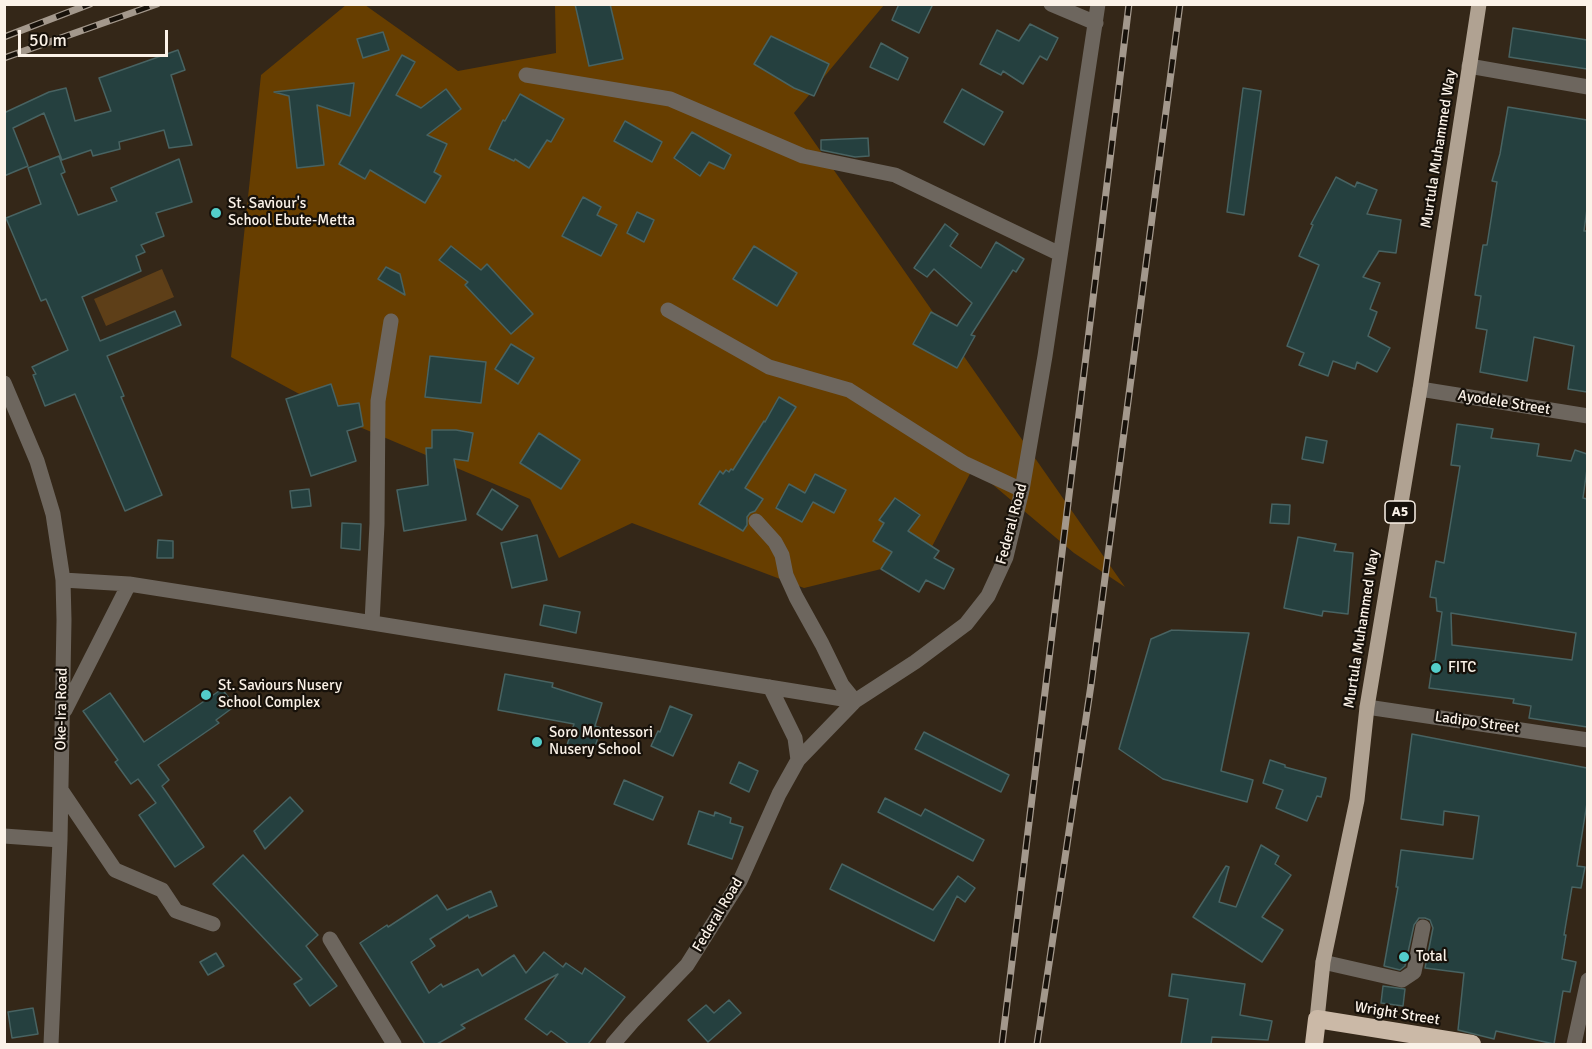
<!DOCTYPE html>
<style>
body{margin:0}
#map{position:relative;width:1592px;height:1049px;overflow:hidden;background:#342718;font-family:Signika,sans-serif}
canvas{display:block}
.frame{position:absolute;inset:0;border:6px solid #fbf2e8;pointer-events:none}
.scale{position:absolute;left:18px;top:30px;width:150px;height:27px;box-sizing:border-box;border:3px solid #fbf2e8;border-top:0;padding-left:8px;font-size:18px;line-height:21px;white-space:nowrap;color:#fbf2e8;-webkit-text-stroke:4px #17110a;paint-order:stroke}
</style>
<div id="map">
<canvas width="1592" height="1049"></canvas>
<div class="frame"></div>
<div class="scale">50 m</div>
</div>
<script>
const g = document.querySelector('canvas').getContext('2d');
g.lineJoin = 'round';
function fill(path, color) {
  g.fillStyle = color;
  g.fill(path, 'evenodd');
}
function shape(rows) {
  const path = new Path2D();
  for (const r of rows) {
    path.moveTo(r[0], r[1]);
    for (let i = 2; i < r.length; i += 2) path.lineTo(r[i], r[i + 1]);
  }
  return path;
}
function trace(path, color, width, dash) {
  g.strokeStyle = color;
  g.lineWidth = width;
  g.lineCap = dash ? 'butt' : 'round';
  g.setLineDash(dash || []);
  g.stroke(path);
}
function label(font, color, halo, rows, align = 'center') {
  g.font = font + ' Signika,sans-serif';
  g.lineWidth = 4.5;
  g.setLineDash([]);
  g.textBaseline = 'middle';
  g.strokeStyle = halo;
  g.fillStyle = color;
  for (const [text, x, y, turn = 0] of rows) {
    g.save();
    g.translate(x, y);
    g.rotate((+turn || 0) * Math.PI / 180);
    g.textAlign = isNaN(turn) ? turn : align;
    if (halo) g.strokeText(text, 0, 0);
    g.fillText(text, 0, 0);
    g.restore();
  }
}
fill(shape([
 [346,5,365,5,458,71,556,53,555,5,884,5,794,113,1125,587,1074,553,973,468,926,558,804,588,632,523,559,558,530,499,362,428,231,357,261,75]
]), '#673e00');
fill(shape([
 [162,269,174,297,106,326,94,299]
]), '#5e3f18');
const building = shape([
 [575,4,610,4,623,59,589,66,575,4],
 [899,4,933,4,919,33,892,20,899,4],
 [1030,24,1058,38,1047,60,1040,56,1023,84,1003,71,1001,75,980,64,997,30,1019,41,1030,24],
 [1513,28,1587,40,1587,69,1509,57,1513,28],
 [383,32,389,50,363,58,357,39,383,32],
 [771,36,829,64,814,96,794,88,754,64,771,36],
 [881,43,908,58,898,80,870,67,881,43],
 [178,50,185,70,171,75,192,145,169,148,164,130,119,142,120,149,93,156,91,150,62,160,44,113,13,128,28,166,4,176,4,109,6,112,49,92,66,88,75,121,111,111,99,78,178,50],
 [402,55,415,62,396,95,421,108,446,89,461,109,427,135,447,144,434,172,441,176,425,203,370,170,365,179,339,164,402,55],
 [354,83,350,116,317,105,324,165,297,168,289,96,274,92,354,83],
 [1243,88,1261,91,1244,215,1227,212,1243,88],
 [962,89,1003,112,984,145,944,122,962,89],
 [520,94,564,119,551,142,547,140,529,168,515,159,514,161,489,149,503,120,505,121,520,94],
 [1508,107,1587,120,1587,209,1584,231,1587,231,1587,392,1568,389,1574,346,1534,337,1527,381,1480,372,1487,330,1476,328,1481,296,1475,295,1483,245,1487,245,1497,182,1492,181,1500,154,1508,107],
 [625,121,662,142,652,162,614,141,625,121],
 [692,132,731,155,724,169,709,162,700,176,674,158,692,132],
 [868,138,869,156,855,157,821,150,821,140,868,138],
 [59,156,65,172,61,174,78,215,117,201,111,188,179,159,192,202,156,213,164,236,141,245,145,252,136,256,141,271,82,297,100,341,175,311,181,325,107,356,124,396,121,397,162,495,125,511,75,394,45,406,33,375,36,374,32,367,68,350,46,299,41,301,6,218,41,204,28,168,59,156],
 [1336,177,1355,187,1357,182,1377,190,1367,214,1401,220,1396,253,1379,251,1363,277,1380,283,1370,309,1377,312,1368,336,1390,348,1377,372,1357,362,1355,369,1333,361,1328,376,1299,365,1304,353,1287,346,1319,265,1299,256,1313,225,1311,224,1336,177],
 [583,197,601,207,597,215,617,225,601,256,562,236,583,197],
 [637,212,654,220,644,242,627,233,637,212],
 [945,224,958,234,950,246,981,268,996,242,1024,259,1016,272,1013,270,971,335,975,336,957,368,913,344,931,312,957,326,972,303,934,269,927,277,914,268,945,224],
 [451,246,481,270,487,264,533,314,511,334,465,285,468,282,439,260,451,246],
 [754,246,797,273,777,306,733,279,754,246],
 [386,267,400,274,405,295,378,279,386,267],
 [511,344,534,358,518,384,495,369,511,344],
 [430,356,486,362,481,403,425,397,430,356],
 [331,384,338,406,359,403,363,426,347,431,356,461,311,476,286,399,331,384],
 [779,397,796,407,745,488,763,499,755,511,750,513,747,517,747,525,743,531,699,504,720,471,723,474,726,470,729,472,731,469,733,470,764,421,765,422,779,397],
 [1457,424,1493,429,1491,438,1539,444,1537,456,1571,461,1575,450,1587,454,1587,469,1583,498,1587,499,1587,727,1529,718,1531,706,1513,703,1514,699,1429,688,1433,661,1435,661,1442,612,1437,611,1436,598,1430,597,1436,561,1444,563,1460,466,1451,465,1457,424],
 [1451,613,1576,633,1572,660,1452,645,1451,613],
 [432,430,456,430,473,433,468,461,454,459,466,520,404,531,397,490,428,485,426,448,432,448,432,430],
 [539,433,580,460,561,489,520,463,539,433],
 [1306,437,1327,441,1323,463,1302,459,1306,437],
 [815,474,846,490,834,513,813,502,802,522,776,508,789,484,805,493,815,474],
 [309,489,311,506,292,508,290,491,309,489],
 [492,489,518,506,502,530,477,514,492,489],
 [895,498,920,515,908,531,939,551,934,558,954,569,944,589,926,580,919,592,881,569,892,552,873,541,884,523,879,520,895,498],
 [1272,504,1290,505,1289,524,1270,523,1272,504],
 [342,523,361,524,360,550,341,548,342,523],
 [537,535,547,580,512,588,501,543,537,535],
 [1298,537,1336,544,1334,551,1353,553,1348,614,1323,611,1322,616,1284,608,1298,537],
 [158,540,173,541,173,558,157,558,158,540],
 [544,605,580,612,576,633,540,625,544,605],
 [1172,630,1249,633,1221,771,1253,780,1247,802,1163,779,1119,749,1151,639,1172,630],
 [505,674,553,683,552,687,602,703,595,726,601,728,593,753,567,745,574,724,498,710,505,674],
 [222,689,235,706,216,720,219,723,158,765,169,780,162,786,204,847,175,867,139,815,156,803,138,779,131,784,115,762,118,760,83,711,110,693,144,742,222,689],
 [670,706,692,715,673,756,651,746,658,731,660,732,670,706],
 [924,732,1009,775,1001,792,915,749,924,732],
 [1412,734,1587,768,1587,803,1577,866,1585,867,1581,888,1572,887,1564,935,1566,935,1562,959,1576,962,1570,992,1563,991,1554,1044,1496,1031,1494,1039,1458,1030,1464,973,1425,968,1433,928,1430,920,1425,918,1419,918,1414,925,1405,966,1400,970,1384,966,1398,887,1396,887,1401,850,1473,859,1479,816,1444,811,1443,825,1401,819,1412,734],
 [1270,760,1285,765,1285,767,1326,778,1321,797,1317,796,1307,821,1276,808,1283,790,1263,783,1270,760],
 [739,762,758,771,749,792,730,783,739,762],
 [624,780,663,797,653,820,614,804,624,780],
 [290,797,303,811,265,849,254,831,290,797],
 [885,798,921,816,925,809,984,840,973,861,878,812,885,798],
 [699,811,714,816,715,812,731,818,730,823,743,827,732,859,688,844,699,811],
 [1261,845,1279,856,1275,864,1291,875,1262,917,1283,930,1262,962,1193,917,1226,866,1229,867,1219,902,1236,907,1261,845],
 [243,855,318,935,306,946,337,986,310,1006,294,984,302,979,213,884,243,855],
 [842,864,933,910,958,876,975,888,965,902,957,896,934,941,830,889,842,864],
 [491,891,497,906,469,918,468,915,430,939,435,946,411,962,429,993,441,984,443,987,478,969,482,976,514,955,526,973,544,952,563,967,566,963,582,974,585,968,625,997,588,1044,569,1044,551,1031,547,1035,525,1019,558,974,461,1025,465,1028,437,1044,425,1044,360,943,387,925,388,927,437,895,447,910,491,891],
 [216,953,224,966,208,975,200,962,216,953],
 [1172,974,1245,984,1240,1015,1272,1021,1268,1040,1212,1037,1211,1044,1181,1044,1188,999,1169,996,1172,974],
 [1383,986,1405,989,1403,1006,1381,1003,1383,986],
 [729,1000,741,1013,708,1042,688,1020,706,1005,714,1013,729,1000],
 [33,1008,38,1034,12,1038,8,1012,33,1008]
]);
fill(building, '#25403f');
trace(building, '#486362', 1.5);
trace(shape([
 [1051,4,1096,23],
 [1469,66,1588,87],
 [526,75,670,99,803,156,895,175,1060,254],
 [668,310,769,367,849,390,964,463,1022,490],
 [4,383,37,461,53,514,63,580,64,620,60,840,51,1044],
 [1420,389,1588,416],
 [756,521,775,542,782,555,786,575,796,597,822,644,842,685,855,701],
 [63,580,129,584,212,597,855,701],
 [372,622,377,524,378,401,391,321],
 [770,687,795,738,798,760],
 [1367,707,1588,740],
 [65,710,129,584],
 [61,790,115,870,162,890,176,911,213,924],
 [4,836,60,840],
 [330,939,394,1044],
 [1323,962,1402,980,1414,972,1423,927],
 [613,1044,632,1022,687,965,740,881,779,794,798,760,855,701,915,662,966,624,988,596,1006,557,1022,490,1045,356,1098,4],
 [1574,1044,1588,980]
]), '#6d665e', 15);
trace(shape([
 [1317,1019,1323,962,1357,800,1367,707,1420,389,1479,4]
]), '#b0a292', 15);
trace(shape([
 [1314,1044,1317,1019,1472,1044]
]), '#cbb9a7', 18);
const rail = shape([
 [4,37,90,4],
 [4,58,157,4],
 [1002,1044,1129,4],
 [1037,1044,1091,685,1180,4]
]);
trace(rail, '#a3988c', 7);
trace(rail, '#17110a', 4.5, [14]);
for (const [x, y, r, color] of [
 [216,213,6,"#53cdca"],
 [1436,668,6,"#53cdca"],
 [206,695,6,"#53cdca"],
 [537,742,6,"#53cdca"],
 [1404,957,6,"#53cdca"]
]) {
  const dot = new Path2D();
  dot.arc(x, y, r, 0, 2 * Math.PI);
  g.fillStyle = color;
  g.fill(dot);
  trace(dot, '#17110a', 2);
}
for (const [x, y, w] of [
 [1400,512,30]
]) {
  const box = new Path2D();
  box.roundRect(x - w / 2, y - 11, w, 22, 4.5);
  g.fillStyle = '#17110a';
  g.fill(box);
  trace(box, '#fbf2e8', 1.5);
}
label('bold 14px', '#fbf2e8', null, [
 ["A5",1400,512]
]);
label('15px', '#fbf2e8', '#17110a', [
 ["Murtula Muhammed Way",1439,149,-81],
 ["Ayodele Street",1504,403,9],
 ["Federal Road",1012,524,-75],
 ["Murtula Muhammed Way",1362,629,-81],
 ["Oke-Ira Road",62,709,-89],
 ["Ladipo Street",1477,723,8],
 ["Federal Road",718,915,-59],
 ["Wright Street",1397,1014,9]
]);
label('15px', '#fbf2e8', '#17110a', [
 ["St. Saviour's",228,204],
 ["School Ebute-Metta",228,221],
 ["FITC",1448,668],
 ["St. Saviours Nusery",218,686],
 ["School Complex",218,703],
 ["Soro Montessori",549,733],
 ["Nusery School",549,750],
 ["Total",1416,957]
], 'left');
</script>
